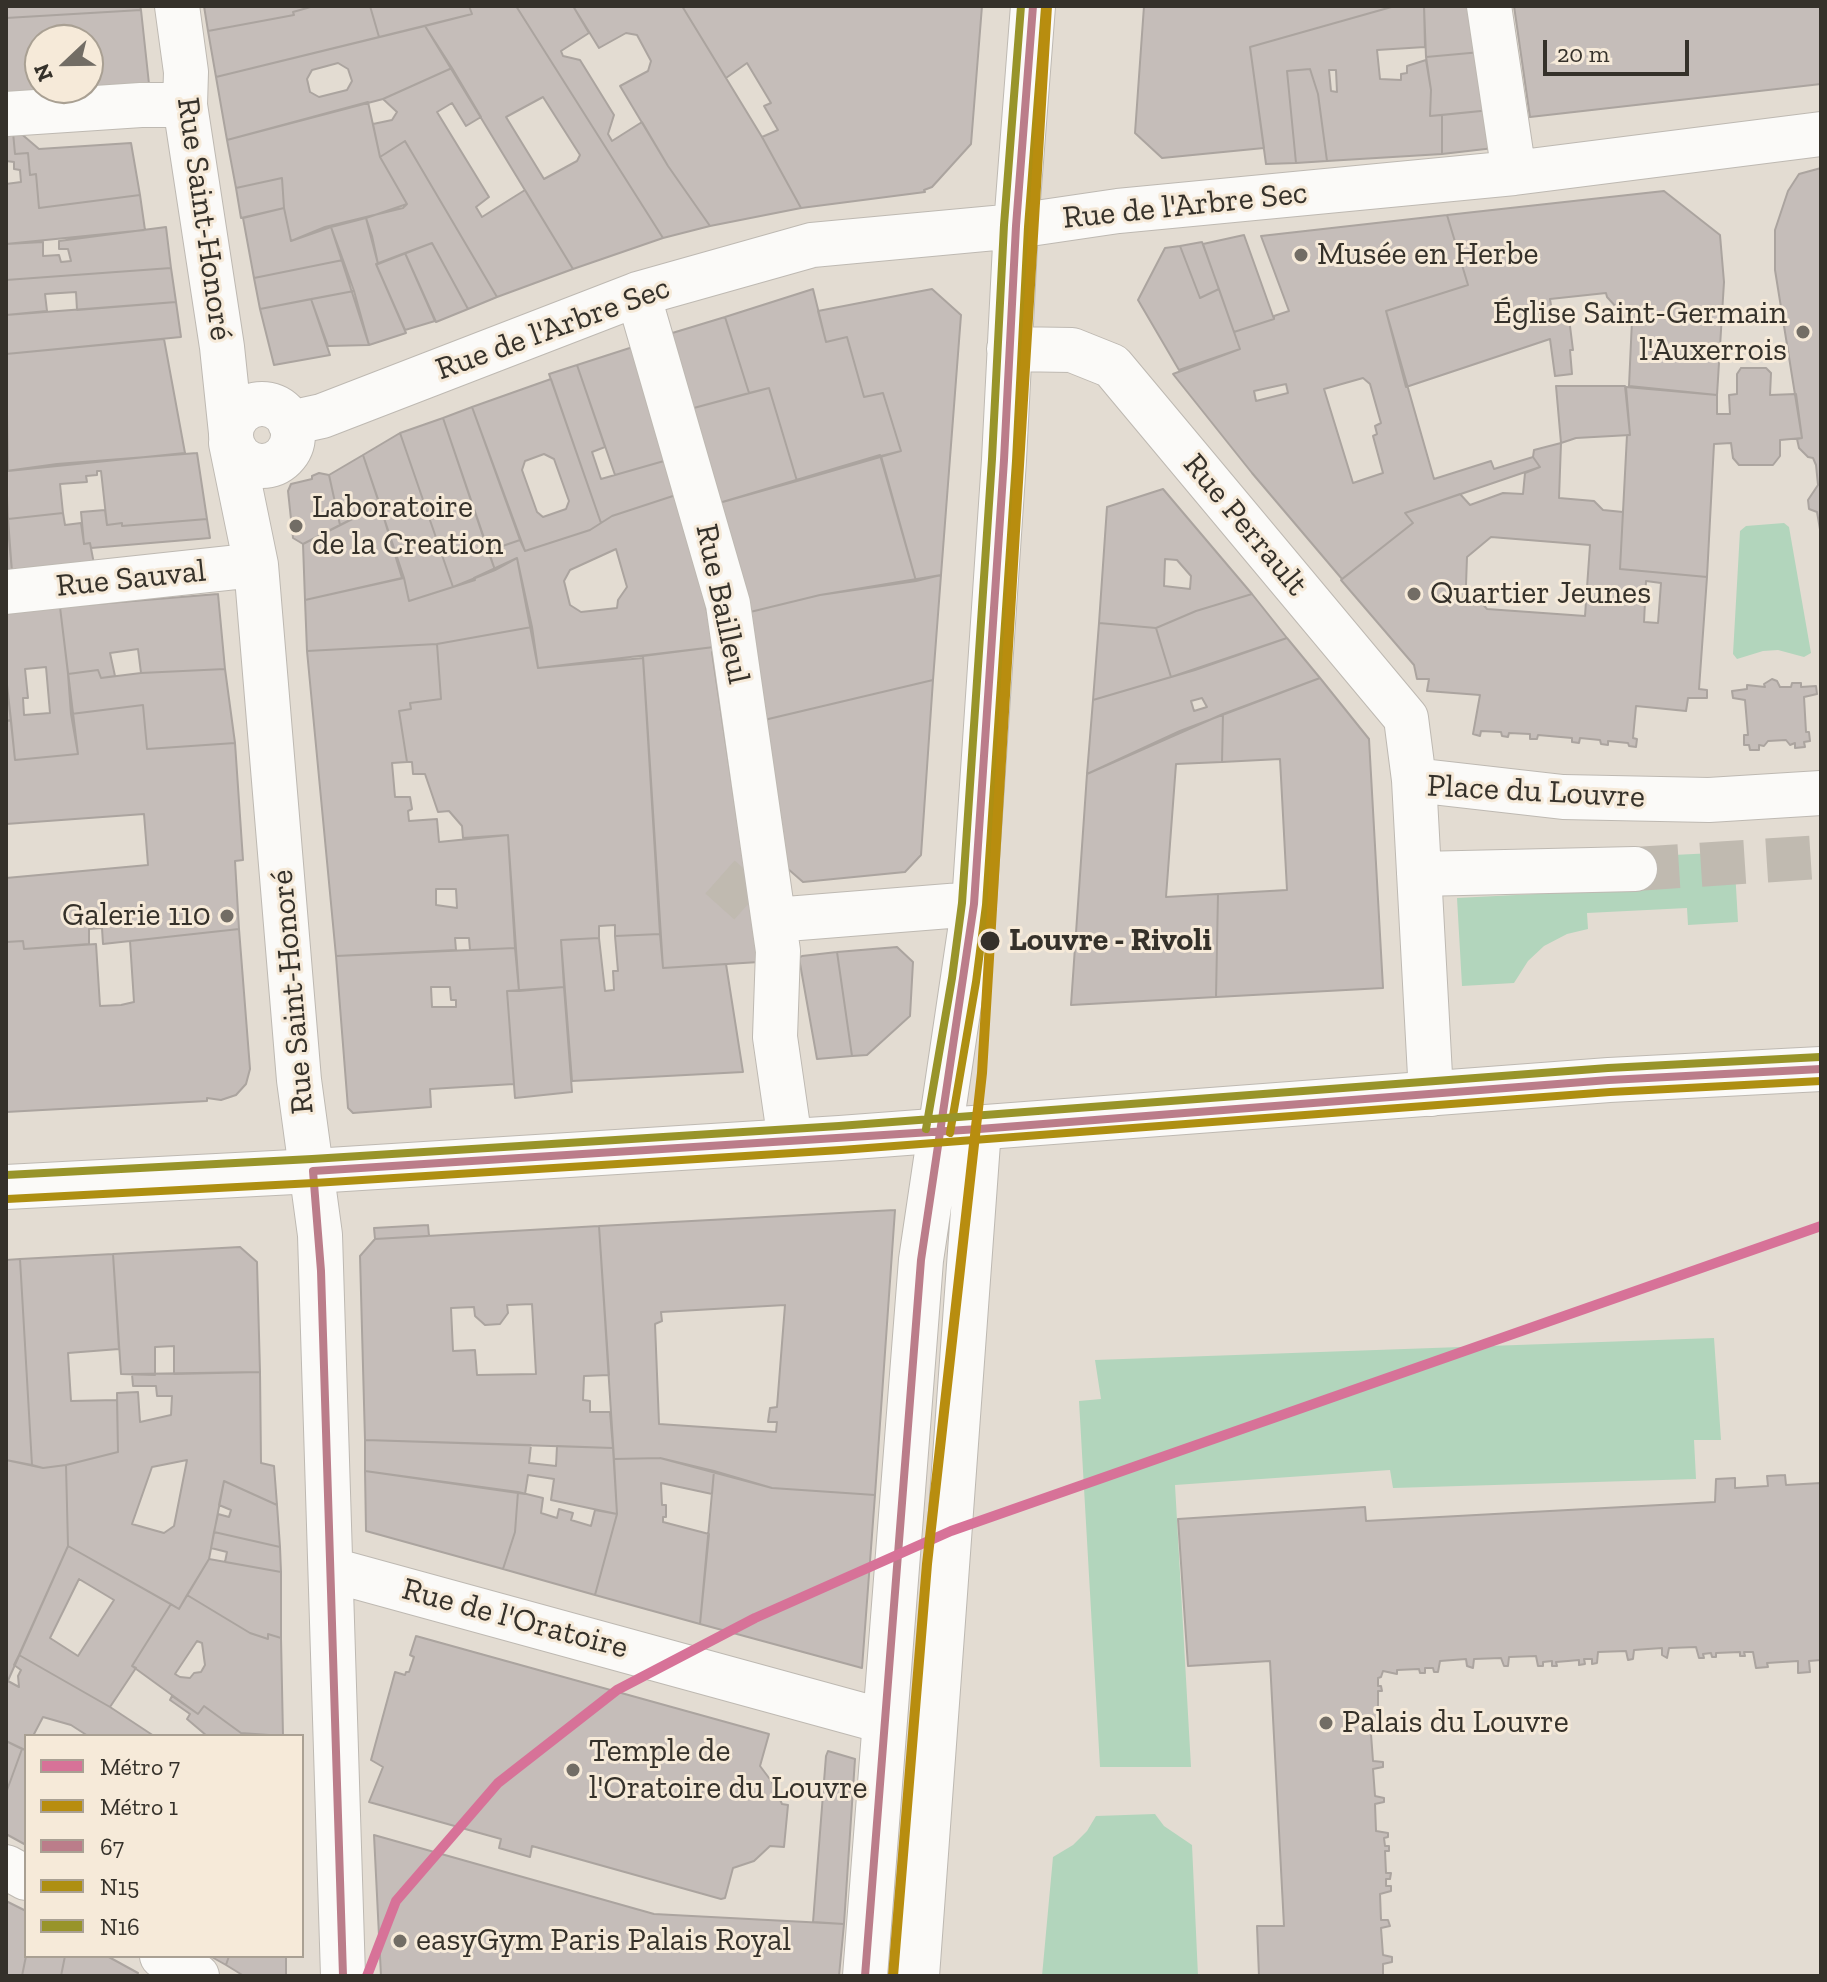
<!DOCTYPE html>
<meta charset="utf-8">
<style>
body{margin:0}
#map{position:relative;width:1827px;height:1982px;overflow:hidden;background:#e3dcd2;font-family:"Zilla Slab",serif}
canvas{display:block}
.frame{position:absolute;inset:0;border:8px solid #35312a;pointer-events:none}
.legend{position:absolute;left:24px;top:1734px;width:280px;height:224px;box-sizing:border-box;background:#f6ead9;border:2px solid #a9a093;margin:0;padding:10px 14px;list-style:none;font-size:24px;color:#35312a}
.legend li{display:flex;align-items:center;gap:16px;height:40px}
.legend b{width:40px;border:2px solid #a9a093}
.north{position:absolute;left:24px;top:24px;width:80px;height:80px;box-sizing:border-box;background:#f6ead9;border:2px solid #a9a093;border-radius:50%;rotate:248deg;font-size:22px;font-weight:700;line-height:32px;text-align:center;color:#35312a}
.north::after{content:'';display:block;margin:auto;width:28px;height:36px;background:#726d65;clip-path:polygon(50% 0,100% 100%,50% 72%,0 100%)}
.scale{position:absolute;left:1543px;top:40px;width:146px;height:36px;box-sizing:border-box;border:4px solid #35312a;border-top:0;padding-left:10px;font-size:24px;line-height:28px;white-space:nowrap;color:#35312a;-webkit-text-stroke:6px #f6ead9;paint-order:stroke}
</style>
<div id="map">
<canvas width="1827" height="1982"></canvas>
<div class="frame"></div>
<ul class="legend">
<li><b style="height:10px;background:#d77298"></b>Métro 7</li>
<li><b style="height:10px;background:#b88d0f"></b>Métro 1</li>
<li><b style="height:10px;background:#bb7d8a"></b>67</li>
<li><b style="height:10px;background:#ae8f12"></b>N15</li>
<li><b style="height:10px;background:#98942a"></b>N16</li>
</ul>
<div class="north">N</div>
<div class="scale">20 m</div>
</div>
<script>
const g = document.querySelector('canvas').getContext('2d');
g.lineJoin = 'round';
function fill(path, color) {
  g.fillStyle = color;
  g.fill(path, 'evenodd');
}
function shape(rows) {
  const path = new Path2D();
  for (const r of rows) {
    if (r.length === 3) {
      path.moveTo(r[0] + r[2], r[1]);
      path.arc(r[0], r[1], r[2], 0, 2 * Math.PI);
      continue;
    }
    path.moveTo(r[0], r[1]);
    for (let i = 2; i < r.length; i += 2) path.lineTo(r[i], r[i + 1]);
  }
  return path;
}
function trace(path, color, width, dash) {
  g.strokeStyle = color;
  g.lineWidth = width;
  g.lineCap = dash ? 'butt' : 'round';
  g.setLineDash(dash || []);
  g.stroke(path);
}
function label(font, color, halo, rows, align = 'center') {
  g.font = font + ' "Zilla Slab",serif';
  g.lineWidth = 6;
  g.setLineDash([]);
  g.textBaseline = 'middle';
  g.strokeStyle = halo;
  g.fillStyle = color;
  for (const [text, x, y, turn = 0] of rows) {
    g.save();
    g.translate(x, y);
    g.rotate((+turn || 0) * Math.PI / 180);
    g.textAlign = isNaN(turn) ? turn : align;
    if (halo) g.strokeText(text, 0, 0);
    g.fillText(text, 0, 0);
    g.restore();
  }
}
fill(shape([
 [1784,523,1789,527,1811,653,1804,657,1778,650,1763,651,1737,659,1733,654,1740,531,1746,526],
 [1734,852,1738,922,1688,925,1687,908,1587,913,1588,929,1567,934,1544,946,1528,961,1514,983,1462,986,1457,898,1654,888,1653,856],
 [1714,1338,1721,1440,1694,1440,1696,1479,1393,1488,1390,1470,1175,1485,1191,1767,1100,1767,1079,1401,1101,1399,1095,1360],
 [1155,1814,1164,1826,1192,1845,1198,1976,1042,1976,1053,1857,1073,1845,1087,1831,1096,1816]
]), '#b2d5bc');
const building = shape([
 [6,6,140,6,141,10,6,18,6,6],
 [204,6,314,6,293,12,294,15,208,31,204,6],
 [314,6,370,6,379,37,216,77,208,31,294,15,293,12,314,6],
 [370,6,469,6,472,14,379,37,370,6],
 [469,6,516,6,663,238,573,269,425,26,472,14,469,6],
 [543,97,580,155,577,161,544,179,506,117,543,97],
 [516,6,573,6,589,33,561,51,563,56,580,60,614,115,608,134,612,141,642,122,668,166,710,226,663,238,516,6],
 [573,6,682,6,762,137,801,208,710,226,668,166,620,86,648,71,651,61,637,35,626,33,599,48,573,6],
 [682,6,982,6,971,144,932,187,924,190,925,192,801,208,762,137,778,130,764,106,771,103,747,63,726,78,682,6],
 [1144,6,1395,6,1250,47,1264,148,1162,158,1135,133,1144,6],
 [1395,6,1424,6,1425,47,1377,50,1380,79,1401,80,1401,74,1407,73,1407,66,1426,60,1431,90,1430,116,1442,115,1442,154,1327,161,1318,94,1310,69,1287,71,1296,163,1266,164,1250,47,1395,6],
 [1329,70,1336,70,1337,92,1331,91,1329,70],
 [1424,6,1473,6,1481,52,1426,57,1424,6],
 [1514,6,1821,6,1821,84,1530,117,1514,6],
 [141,10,149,84,88,88,88,40,40,40,40,88,83,88,6,94,6,18,141,10],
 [425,26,452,68,383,99,227,140,216,77,425,26],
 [338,63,348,69,352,81,347,90,319,97,310,92,307,79,312,70,338,63],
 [1481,52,1491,110,1430,116,1431,90,1426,57,1481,52],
 [452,68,481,117,466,126,452,103,437,112,489,197,476,207,482,217,525,190,573,269,497,297,405,141,380,157,373,124,392,120,397,112,383,99,452,68],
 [1310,69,1318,94,1327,161,1296,163,1287,71,1310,69],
 [368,102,380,157,407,204,403,208,325,227,291,241,284,208,282,178,236,188,227,140,368,102],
 [1491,110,1494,148,1442,154,1442,115,1491,110],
 [18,131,39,149,131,143,140,195,39,208,36,174,30,175,28,153,15,154,13,132,18,131],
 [6,132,13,132,15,154,28,153,30,175,36,174,39,208,140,195,145,230,6,244,6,184,21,182,20,170,14,169,14,162,6,161,6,132],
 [405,141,497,297,468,309,432,243,378,264,366,218,407,204,380,157,405,141],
 [1821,168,1821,535,1817,512,1809,509,1808,500,1818,485,1816,465,1813,458,1808,457,1799,448,1797,439,1802,438,1775,270,1775,230,1788,191,1799,174,1821,168],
 [282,178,284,208,241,218,236,188,282,178],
 [1664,191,1720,235,1724,282,1717,395,1629,386,1632,320,1628,320,1607,297,1606,293,1550,299,1552,312,1568,310,1573,350,1570,350,1572,374,1555,376,1550,339,1406,387,1386,311,1468,285,1447,215,1664,191],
 [284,208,291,241,331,227,343,260,254,278,243,218,284,208],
 [1447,215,1468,285,1386,311,1434,479,1491,461,1494,469,1533,457,1540,467,1405,513,1413,523,1342,579,1252,473,1173,374,1240,349,1234,332,1274,319,1274,316,1289,311,1261,236,1447,215],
 [1363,378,1370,384,1381,423,1375,426,1377,434,1373,436,1383,473,1353,483,1324,389,1363,378],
 [1286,384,1288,393,1256,401,1254,391,1286,384],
 [366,218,372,236,378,264,376,264,406,333,369,345,331,227,366,218],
 [166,227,171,268,6,280,6,244,43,242,43,256,59,255,61,262,71,261,68,249,59,249,59,241,166,227],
 [1244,235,1274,319,1234,332,1203,244,1244,235],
 [1202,242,1219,289,1200,298,1180,246,1202,242],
 [432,243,468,309,436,322,405,253,432,243],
 [1180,246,1200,298,1219,289,1240,349,1179,370,1138,300,1165,248,1180,246],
 [405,253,435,321,405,330,376,264,405,253],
 [343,260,354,291,260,309,254,278,343,260],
 [171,268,176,302,77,310,76,292,45,294,47,311,6,315,6,280,171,268],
 [813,289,826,342,847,337,864,397,883,393,901,451,797,481,769,388,749,393,725,317,813,289],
 [932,289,961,315,941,575,916,581,881,456,901,451,883,393,864,397,847,337,826,342,818,311,932,289],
 [354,291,369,345,328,346,311,299,354,291],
 [311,299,330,355,274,365,260,309,311,299],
 [176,302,181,337,6,354,6,315,176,302],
 [725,317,749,393,690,409,669,334,725,317],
 [164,339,185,453,8,471,6,354,164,339],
 [636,346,671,459,615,475,577,365,636,346],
 [577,365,605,447,592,452,601,479,671,459,679,494,612,516,601,523,549,374,577,365],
 [1741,368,1766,368,1771,373,1770,395,1796,394,1802,438,1780,440,1780,456,1773,465,1739,465,1733,458,1731,443,1714,444,1707,577,1620,569,1627,435,1630,435,1626,387,1717,395,1717,414,1730,414,1729,395,1737,394,1737,374,1741,368],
 [551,379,601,523,590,530,525,551,472,407,551,379],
 [544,454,554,459,569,501,566,509,543,517,537,512,522,470,525,461,544,454],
 [1556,386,1625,386,1630,435,1576,438,1561,443,1556,386],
 [769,388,797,481,719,503,690,409,769,388],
 [472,407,520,540,488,551,443,418,472,407],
 [443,418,495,570,453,587,400,433,443,418],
 [400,433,453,587,409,601,404,578,363,455,400,433],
 [1561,443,1559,498,1594,501,1603,510,1623,512,1620,569,1707,577,1699,689,1707,690,1707,698,1688,698,1686,711,1636,706,1633,738,1637,739,1636,747,1629,746,1628,743,1608,741,1608,745,1601,744,1600,740,1580,738,1579,743,1572,742,1572,738,1538,735,1537,739,1530,739,1530,734,1509,733,1508,737,1502,736,1501,732,1481,731,1480,736,1473,734,1480,695,1427,691,1429,679,1417,679,1414,665,1341,580,1413,523,1405,513,1460,494,1470,505,1503,493,1523,494,1525,473,1540,467,1533,457,1534,450,1561,443],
 [1491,537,1590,545,1585,616,1487,609,1466,585,1467,557,1491,537],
 [1646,581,1661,583,1658,623,1644,622,1646,581],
 [197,453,207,519,122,526,122,523,107,525,101,471,97,471,97,475,86,476,87,482,60,484,63,513,8,519,6,471,57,464,197,453],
 [363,455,380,505,340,525,329,475,363,455],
 [880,455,916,581,820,595,746,613,719,503,880,455],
 [319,473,329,475,340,525,303,544,293,538,288,491,291,484,312,479,312,476,319,473],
 [1163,489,1252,594,1196,611,1156,628,1099,623,1107,507,1163,489],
 [1165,559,1177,560,1191,576,1190,589,1164,586,1165,559],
 [679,494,699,570,714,647,538,668,517,558,495,570,488,551,520,540,525,551,590,530,612,516,679,494],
 [616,549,627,587,618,600,617,608,581,612,570,605,564,581,570,570,616,549],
 [380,505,402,578,305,600,303,544,380,505],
 [6,506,12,572,6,573,6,506],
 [105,510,107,525,122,523,122,526,207,519,210,538,91,548,90,543,84,544,81,512,105,510],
 [63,513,65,525,81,523,84,544,90,543,94,564,12,572,8,519,63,513],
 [517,558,532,627,437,644,307,651,305,600,404,578,409,601,475,580,474,578,517,558],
 [941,575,933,680,760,721,746,613,820,595,941,575],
 [218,594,225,669,141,673,138,649,110,653,115,676,101,678,98,670,68,674,60,607,218,594],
 [1252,594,1287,638,1171,677,1156,628,1196,611,1252,594],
 [60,607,78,754,15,760,6,676,6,612,60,607],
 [46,667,50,713,24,715,23,698,28,698,25,669,46,667],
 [1099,623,1156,628,1171,677,1093,700,1099,623],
 [532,627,538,668,643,658,660,934,615,936,615,925,599,926,599,938,561,940,564,987,519,991,508,835,463,838,462,826,449,811,438,812,425,774,413,774,412,762,407,762,399,711,411,709,410,703,441,699,437,644,532,627],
 [1287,638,1320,678,1180,731,1087,774,1093,700,1195,670,1287,638],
 [1202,698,1207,707,1194,711,1191,701,1202,698],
 [437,644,441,699,410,703,411,709,399,711,407,762,392,763,395,797,410,797,412,809,408,811,409,821,437,819,439,842,508,835,515,948,470,950,469,938,455,938,456,950,336,956,307,651,437,644],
 [436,889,456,889,457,908,436,905,436,889],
 [714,647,715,651,712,652,759,962,663,968,643,656,714,647],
 [225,669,235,743,147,749,143,705,71,714,68,674,98,670,101,678,141,673,225,669],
 [6,676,11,720,6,721,6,676],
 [1320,678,1369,739,1383,988,1216,997,1218,894,1287,890,1280,759,1222,762,1223,714,1320,678],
 [1772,679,1777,681,1780,687,1791,687,1792,683,1801,683,1801,687,1816,686,1817,694,1804,697,1806,732,1809,732,1810,741,1804,742,1805,747,1795,748,1795,743,1790,745,1786,740,1768,741,1764,746,1759,745,1759,750,1750,750,1749,745,1744,745,1744,735,1748,735,1745,700,1733,698,1732,691,1747,689,1747,685,1765,687,1764,684,1772,679],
 [933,680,921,855,905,872,803,882,787,868,764,720,933,680],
 [143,705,147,749,235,743,243,860,235,861,239,929,103,944,102,928,89,929,89,944,24,949,23,941,6,942,6,878,148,865,144,814,6,824,6,721,11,720,15,760,78,754,71,714,143,705],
 [1223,714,1222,762,1176,764,1166,897,1218,894,1216,997,1071,1005,1087,774,1223,714],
 [239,929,250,1069,246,1084,236,1095,221,1100,207,1098,207,1101,6,1112,6,942,23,941,24,949,96,944,100,1006,121,1005,134,1002,130,941,239,929],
 [660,934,663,968,726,964,743,1072,572,1081,561,940,599,938,605,991,614,990,613,971,618,971,615,936,660,934],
 [897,947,913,962,910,1016,867,1055,852,1056,837,952,897,947],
 [515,948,519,991,507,991,514,1084,430,1089,431,1107,353,1113,348,1108,336,956,515,948],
 [431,987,450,987,451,1000,456,1000,456,1007,432,1007,431,987],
 [837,952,852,1056,817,1059,799,958,802,956,837,952],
 [564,987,572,1092,515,1098,507,991,564,987],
 [895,1210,875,1495,772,1488,660,1458,614,1459,599,1226,895,1210],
 [785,1305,777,1407,770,1408,768,1422,777,1422,776,1432,659,1424,655,1324,662,1321,661,1312,785,1305],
 [428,1225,429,1236,375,1239,374,1228,428,1225],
 [599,1226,609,1375,584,1376,583,1400,590,1401,590,1412,610,1412,613,1448,365,1440,360,1256,375,1239,599,1226],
 [532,1304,536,1374,477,1375,475,1350,453,1351,451,1308,474,1307,475,1316,485,1325,500,1324,508,1313,507,1305,532,1304],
 [240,1247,257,1262,260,1372,174,1374,174,1346,155,1347,155,1375,121,1374,113,1254,240,1247],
 [113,1254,119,1349,68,1353,71,1401,117,1400,118,1452,66,1465,43,1468,32,1465,20,1259,113,1254],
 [20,1259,32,1465,6,1460,6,1260,20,1259],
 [260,1372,261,1463,274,1466,277,1505,224,1481,209,1559,179,1609,68,1546,66,1465,118,1452,117,1393,138,1392,140,1422,171,1415,172,1396,157,1396,156,1386,133,1386,132,1374,260,1372],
 [187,1460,174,1526,164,1533,132,1524,152,1467,187,1460],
 [365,1440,531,1445,529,1463,556,1466,557,1446,613,1448,617,1514,551,1500,554,1479,528,1475,525,1494,365,1471,365,1440],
 [660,1458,714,1471,712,1494,661,1483,662,1505,666,1505,666,1517,663,1517,663,1522,709,1534,700,1624,595,1595,617,1514,614,1459,660,1458],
 [6,1460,43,1468,66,1465,68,1546,6,1685,6,1460],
 [365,1471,518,1492,515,1532,503,1569,366,1531,365,1471],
 [714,1471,772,1488,875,1495,862,1668,700,1624,714,1471],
 [1785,1475,1786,1485,1821,1483,1821,1660,1809,1661,1810,1672,1798,1673,1798,1661,1767,1663,1768,1667,1756,1668,1753,1652,1744,1652,1745,1656,1740,1656,1740,1652,1716,1653,1716,1657,1712,1657,1711,1653,1703,1654,1704,1658,1699,1658,1696,1647,1669,1648,1667,1658,1662,1655,1662,1648,1634,1650,1633,1659,1628,1660,1626,1651,1598,1652,1597,1663,1592,1664,1592,1659,1584,1659,1585,1664,1579,1665,1579,1660,1568,1661,1556,1662,1557,1666,1552,1666,1552,1661,1543,1662,1543,1666,1538,1666,1536,1656,1509,1657,1508,1666,1504,1666,1501,1658,1474,1659,1473,1668,1467,1666,1466,1659,1440,1661,1438,1672,1434,1672,1433,1668,1425,1668,1425,1673,1420,1673,1419,1669,1397,1670,1397,1674,1383,1671,1381,1677,1378,1678,1378,1686,1381,1686,1382,1691,1378,1691,1378,1714,1383,1714,1379,1727,1384,1727,1384,1732,1371,1734,1373,1761,1383,1762,1383,1767,1373,1769,1375,1796,1384,1798,1384,1802,1375,1804,1376,1831,1388,1833,1388,1837,1384,1838,1385,1846,1389,1846,1389,1851,1385,1851,1386,1873,1391,1873,1390,1879,1386,1879,1386,1886,1391,1886,1391,1891,1380,1894,1381,1920,1388,1920,1390,1926,1381,1928,1383,1955,1392,1957,1392,1962,1383,1964,1383,1976,1259,1976,1257,1926,1284,1926,1270,1661,1188,1666,1178,1519,1365,1507,1366,1521,1715,1502,1716,1479,1735,1478,1735,1488,1768,1486,1767,1476,1785,1475],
 [224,1481,277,1505,280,1547,214,1532,218,1514,229,1517,231,1510,219,1505,224,1481],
 [518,1492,543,1498,541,1513,557,1518,559,1509,573,1513,571,1520,591,1526,595,1510,617,1514,595,1595,503,1569,515,1532,518,1492],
 [214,1532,280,1547,281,1572,225,1562,227,1552,211,1548,214,1532],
 [68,1546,171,1604,132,1666,136,1668,110,1707,19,1655,68,1546],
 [79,1579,114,1600,78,1656,50,1638,79,1579],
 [209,1559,281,1572,281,1638,268,1634,268,1639,250,1633,187,1595,209,1559],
 [187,1595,250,1633,268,1639,268,1634,281,1638,283,1736,241,1733,204,1706,198,1714,132,1666,171,1604,179,1609,187,1595],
 [197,1641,202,1643,205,1665,201,1672,194,1673,190,1678,180,1677,175,1674,197,1641],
 [416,1636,769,1734,760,1766,772,1782,782,1804,788,1805,784,1847,770,1846,754,1861,733,1868,725,1898,721,1899,532,1846,530,1857,499,1848,501,1839,369,1802,383,1767,371,1760,395,1672,405,1675,406,1672,409,1672,414,1657,410,1655,416,1636],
 [19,1655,110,1707,154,1736,88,1736,71,1725,43,1717,33,1736,26,1736,25,1750,6,1741,6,1685,8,1681,19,1687,18,1676,21,1670,14,1665,19,1655],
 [172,1696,198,1714,204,1706,241,1733,258,1736,207,1736,187,1719,190,1714,170,1700,172,1696],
 [6,1741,22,1749,6,1793,6,1741],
 [22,1749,26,1750,26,1845,6,1834,6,1793,22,1749],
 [828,1751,855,1759,844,1924,813,1922,826,1756,828,1751],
 [374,1835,654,1914,844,1924,839,1976,381,1976,374,1835],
 [6,1901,26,1911,26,1956,22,1976,6,1976,6,1901],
 [26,1956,65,1956,61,1976,22,1976,26,1956],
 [65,1956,107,1956,138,1973,137,1976,61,1976,65,1956],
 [210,1956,229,1956,226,1965,210,1956],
 [229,1956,286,1956,286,1976,244,1976,226,1965,229,1956]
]);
fill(building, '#c5bdb9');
trace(building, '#aba49f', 2);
trace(shape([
 [1635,869,1821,857],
 [720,877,749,903]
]), '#c0bab0', 44, [44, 22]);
const minor = shape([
 [177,6,186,72,185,105,222,347,231,433],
 [1489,6,1514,173],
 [6,114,141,105,185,105],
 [638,294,728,604,778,951,775,1037,790,1141],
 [1009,349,1072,350,1112,366,1406,718,1414,780,1431,1094],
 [262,435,31],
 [290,423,322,416,638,294,812,245,1016,226,1118,211,1514,173,1821,134],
 [231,443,256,565,299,1080,320,1235,343,1976],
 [6,592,256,565],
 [1414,780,1563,797,1709,800,1821,793],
 [1419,874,1635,869],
 [774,920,974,904],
 [332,1570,883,1721],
 [6,1867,26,1878],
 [162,1956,197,1976],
 [865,1976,921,1260,974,904,1004,460,1016,226,1033,6],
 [917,1976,979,1129]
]);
const major = shape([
 [6,1187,313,1171,840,1138,1609,1080,1821,1069]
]);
trace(minor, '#beb9b2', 46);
trace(major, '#beb9b2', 46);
trace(minor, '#fbfaf8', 44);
trace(major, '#fbfaf8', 44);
trace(shape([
 [343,1976,321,1271,313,1171,979,1129,1609,1080,1821,1069],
 [865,1976,921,1260,974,904,1004,460,1016,226,1033,6]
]), '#bb7d8a', 8);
trace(shape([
 [950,1133,976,982,986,905,1016,461,1028,227,1045,7],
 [7,1199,314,1183,841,1150,1610,1092,1821,1081]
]), '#ae8f12', 8);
trace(shape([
 [926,1129,952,978,962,903,992,459,1004,225,1021,6],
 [6,1175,312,1159,839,1126,1608,1068,1820,1057]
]), '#98942a', 8);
trace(shape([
 [367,1976,396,1901,498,1783,617,1690,755,1618,951,1531,1821,1226]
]), '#d77298', 10);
trace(shape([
 [893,1976,927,1564,982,1073,1047,6]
]), '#b88d0f', 10);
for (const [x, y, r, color] of [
 [1301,255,8,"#726d65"],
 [1803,332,8,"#726d65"],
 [296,526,8,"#726d65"],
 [1414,594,8,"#726d65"],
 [227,916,8,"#726d65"],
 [990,941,11,"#35312a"],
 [1326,1723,8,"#726d65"],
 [573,1770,8,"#726d65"],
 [400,1941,8,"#726d65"]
]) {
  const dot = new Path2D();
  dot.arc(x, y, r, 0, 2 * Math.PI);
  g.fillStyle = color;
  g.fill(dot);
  trace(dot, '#f6ead9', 3);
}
label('32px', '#35312a', '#f6ead9', [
 ["Rue de l'Arbre Sec",1185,206,-6],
 ["Rue Saint-Honoré",204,219,82],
 ["Rue de l'Arbre Sec",553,329,-20],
 ["Rue Perrault",1245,525,50],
 ["Rue Sauval",131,579,-6],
 ["Rue Bailleul",722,604,78],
 ["Place du Louvre",1536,792,3],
 ["Rue Saint-Honoré",293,992,-95],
 ["Rue de l'Oratoire",515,1619,15]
]);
label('32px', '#35312a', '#f6ead9', [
 ["Musée en Herbe",1317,255],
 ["Église Saint-Germain",1787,314,"right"],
 ["l'Auxerrois",1787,351,"right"],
 ["Laboratoire",312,508],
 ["de la Creation",312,545],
 ["Quartier Jeunes",1430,594],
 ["Galerie 110",211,916,"right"],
 ["Palais du Louvre",1342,1723],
 ["Temple de",589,1752],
 ["l'Oratoire du Louvre",589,1789],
 ["easyGym Paris Palais Royal",416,1941]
], 'left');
label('bold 32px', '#35312a', '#f6ead9', [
 ["Louvre - Rivoli",1009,941]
], 'left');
</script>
